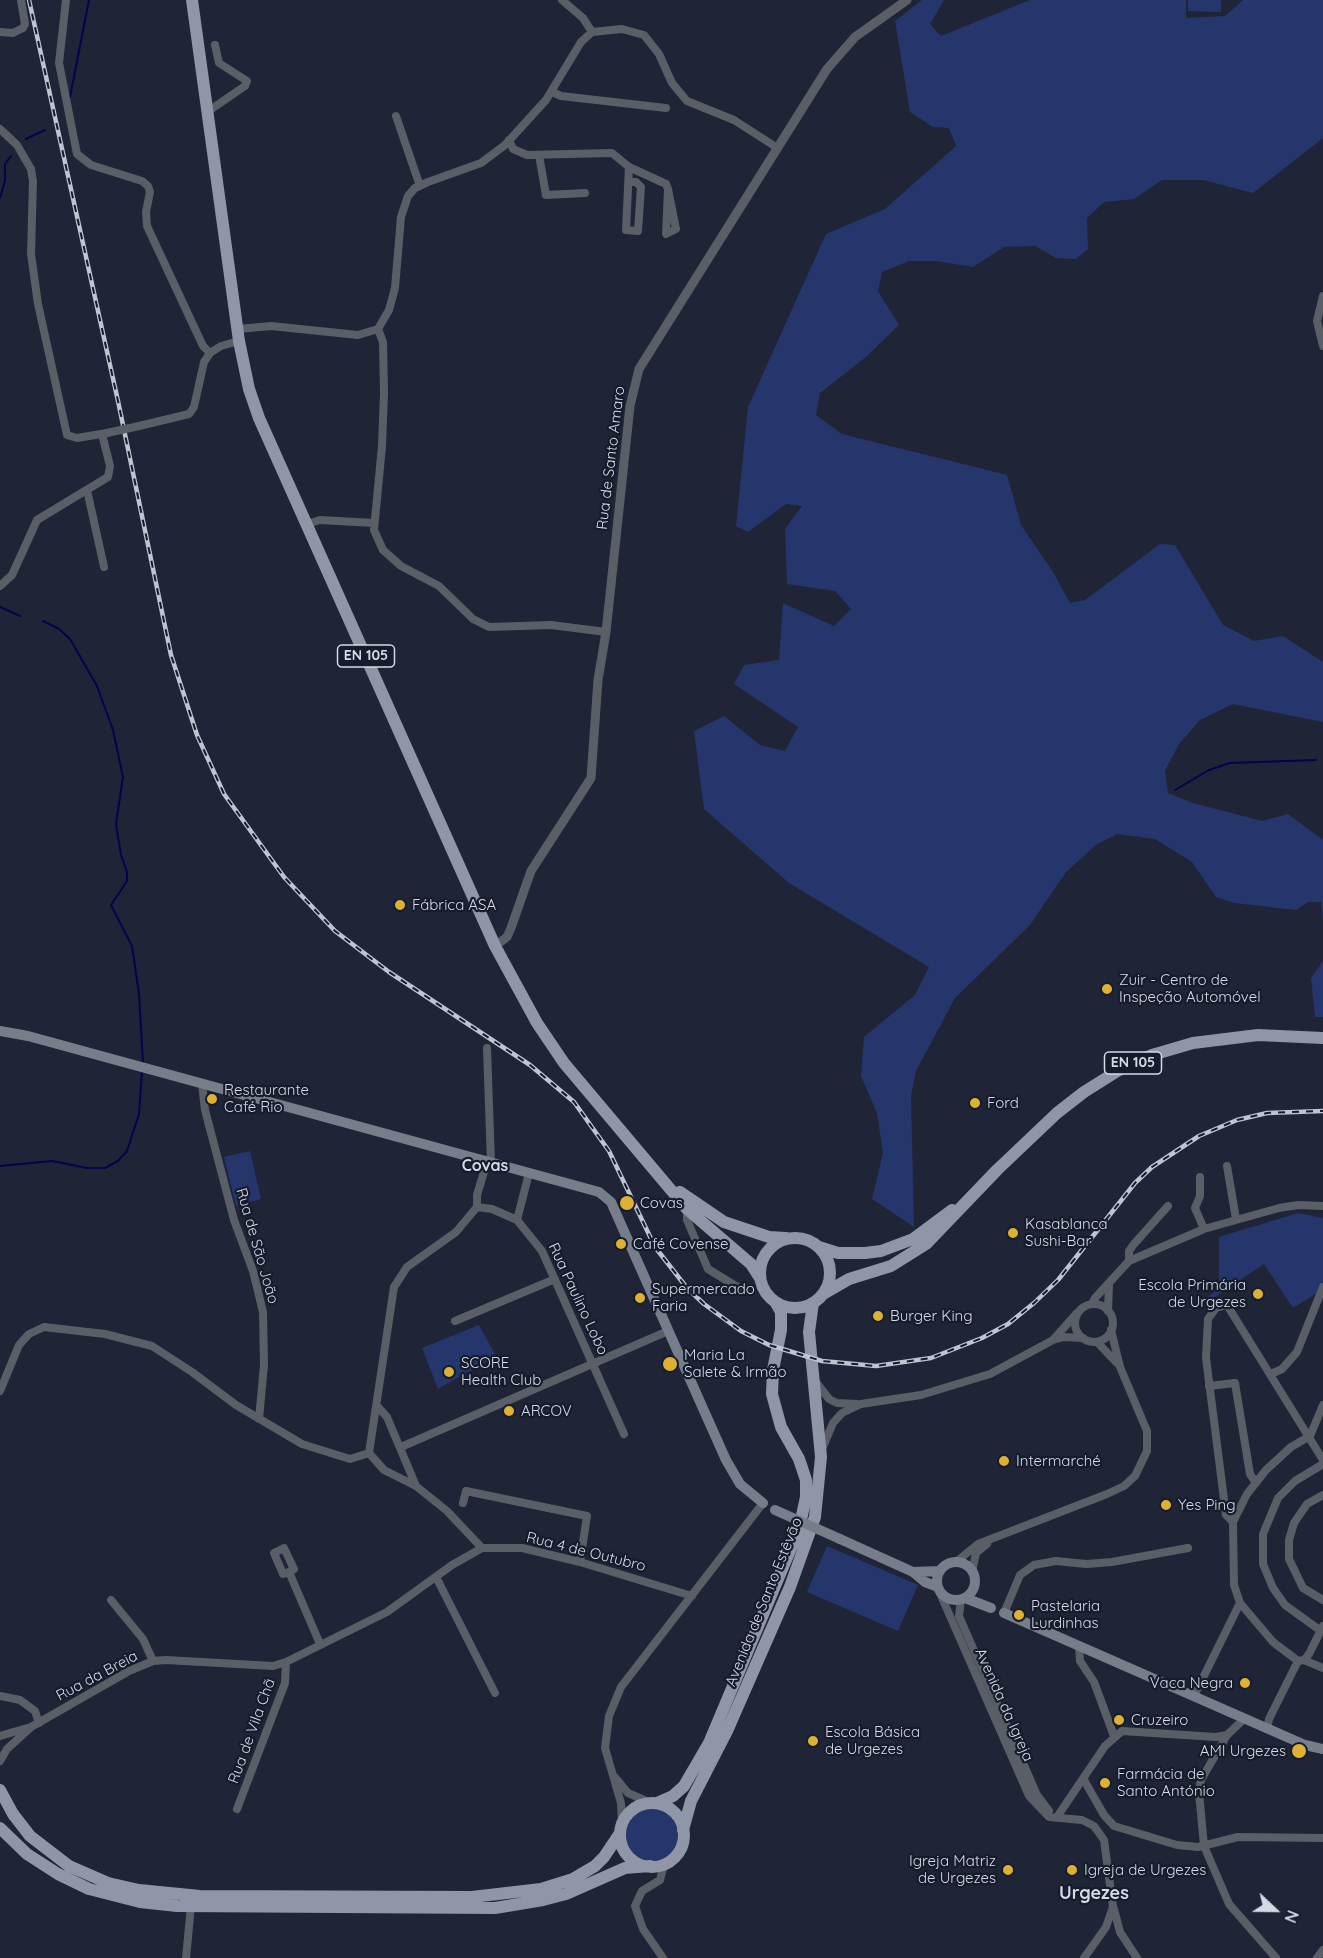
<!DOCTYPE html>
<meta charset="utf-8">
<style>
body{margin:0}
#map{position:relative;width:1323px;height:1958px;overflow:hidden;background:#1f2536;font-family:Quicksand,sans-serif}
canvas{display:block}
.north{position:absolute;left:1245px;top:1880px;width:60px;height:60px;-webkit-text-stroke:4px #151c2c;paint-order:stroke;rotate:112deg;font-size:16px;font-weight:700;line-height:24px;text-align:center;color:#d5dae6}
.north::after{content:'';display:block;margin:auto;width:21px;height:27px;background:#d5dae6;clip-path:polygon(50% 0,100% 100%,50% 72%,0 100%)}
</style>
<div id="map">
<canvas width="1323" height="1958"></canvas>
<div class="north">N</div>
</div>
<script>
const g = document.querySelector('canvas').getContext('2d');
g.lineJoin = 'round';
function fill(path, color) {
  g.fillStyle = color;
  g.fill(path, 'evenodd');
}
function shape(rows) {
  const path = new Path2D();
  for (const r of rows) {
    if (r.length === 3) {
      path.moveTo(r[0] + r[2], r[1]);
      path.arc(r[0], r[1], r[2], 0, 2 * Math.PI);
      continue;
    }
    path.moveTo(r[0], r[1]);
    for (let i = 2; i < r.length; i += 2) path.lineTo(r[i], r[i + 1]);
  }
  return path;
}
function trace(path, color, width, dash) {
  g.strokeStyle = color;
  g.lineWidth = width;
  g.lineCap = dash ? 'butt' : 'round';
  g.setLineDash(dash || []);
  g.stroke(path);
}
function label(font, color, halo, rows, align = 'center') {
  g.font = font + ' Quicksand,sans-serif';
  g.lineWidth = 4.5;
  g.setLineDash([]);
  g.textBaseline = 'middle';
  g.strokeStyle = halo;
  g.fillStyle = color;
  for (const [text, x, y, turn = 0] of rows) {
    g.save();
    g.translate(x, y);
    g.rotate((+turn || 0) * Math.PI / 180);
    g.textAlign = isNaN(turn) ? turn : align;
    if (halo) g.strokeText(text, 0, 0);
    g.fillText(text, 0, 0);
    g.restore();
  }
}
fill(shape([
 [922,0,944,0,930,24,941,36,1030,0,1186,0,1186,18,1225,16,1243,0,1323,0,1323,138,1253,193,1203,180,1162,180,1134,199,1104,202,1087,218,1088,249,1076,259,1056,258,1035,246,1004,247,973,267,936,261,909,261,882,272,878,291,899,325,866,357,820,393,816,415,842,434,1007,475,1021,525,1053,572,1070,603,1085,600,1160,544,1175,545,1223,625,1254,641,1283,636,1323,662,1323,722,1233,704,1200,720,1179,744,1165,771,1168,793,1193,803,1262,821,1288,814,1323,840,1323,920,1321,902,1308,902,1296,910,1234,903,1216,897,1192,862,1155,839,1117,834,1096,845,1066,872,1030,925,955,998,916,1071,911,1096,914,1227,872,1199,883,1153,877,1113,861,1076,864,1037,915,995,929,967,789,883,704,809,694,731,724,716,760,745,785,751,798,727,734,684,744,665,779,660,783,603,834,626,851,609,835,591,787,584,785,529,802,506,786,504,748,532,736,526,748,407,826,234,885,209,956,146,949,128,933,127,910,112,895,21],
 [1188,0,1221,0,1221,12,1188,11],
 [1323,961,1323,1017,1315,1017,1311,978],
 [250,1151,261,1199,236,1206,224,1157],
 [1298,1213,1323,1218,1323,1280,1320,1291,1293,1308,1264,1264,1206,1303,1204,1300,1219,1288,1219,1237],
 [479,1325,496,1356,438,1389,422,1348],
 [827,1546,918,1585,898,1631,807,1592],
 [652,1835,26]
]), '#25366c');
trace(shape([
 [70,97,89,0],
 [26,139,45,130],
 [0,198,5,181,5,164,11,156],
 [0,607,20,616],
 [43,621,59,629,70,639,97,686,113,730,123,777,116,824,121,855,127,872,127,881,111,905,132,946,139,994,143,1062],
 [1175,790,1209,770,1230,763,1316,760],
 [0,1166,52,1161,87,1168,105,1168,118,1161,127,1151,139,1114,142,1071]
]), '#04034e', 2);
trace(shape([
 [66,0,59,63,77,154,91,165,142,181,148,186,150,192,146,212,147,226,203,346,210,353],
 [562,0,583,18,592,32],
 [0,32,13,33,23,28,25,24,21,0],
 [552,92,561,96,666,108],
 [207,112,245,86,247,81,219,63,215,45],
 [396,116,420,186],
 [0,129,17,145,31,169,33,181,31,254,38,304,67,435,77,438,107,433],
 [509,140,513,149,527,155,612,153,629,167,666,184,668,189,676,229,666,234,668,189],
 [539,155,546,195,585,193],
 [629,167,626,230,638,231,641,187,636,182,630,182],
 [1323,296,1317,321,1323,346],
 [238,329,271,326,358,335,378,329,389,310,395,288,401,217,408,196,415,188,428,182,481,163,505,145,546,100,581,42,592,32,622,29,644,35,659,54,672,83,687,101,734,120,776,147],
 [378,329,383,342,384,393,382,446,374,530,383,550,401,566,439,586,473,619,489,627,551,625,606,632],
 [139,426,189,414,194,407,204,362,210,353,221,346,239,341],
 [87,490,104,567],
 [307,524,320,520,374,523],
 [0,586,12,575,37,520,108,477,110,466,102,434],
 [487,1048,491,1163],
 [202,1084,205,1110,234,1220,253,1271,263,1312,264,1365,259,1419],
 [1227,1166,1236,1219],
 [1200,1177,1200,1196,1195,1208,1204,1229],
 [477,1207,492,1209,517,1220,542,1251,624,1434],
 [477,1207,477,1195,487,1162],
 [687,1209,687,1220,708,1269,739,1288],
 [517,1220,529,1173],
 [1129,1261,1129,1251,1134,1244,1168,1206],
 [1092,1304,1095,1298,1129,1261,1204,1229,1279,1208,1298,1205,1323,1206],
 [1094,1323,19],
 [1108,1311,1109,1284],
 [455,1321,555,1279],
 [1055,1339,1064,1337,1083,1338],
 [1097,1342,1117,1363],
 [1271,1374,1282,1369,1297,1352,1323,1287],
 [816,1382,829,1399,837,1403,857,1404],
 [1209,1386,1235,1383,1250,1474,1256,1483],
 [0,1391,19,1345,29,1334,44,1327,105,1334,152,1346,192,1372,236,1405,302,1444,350,1459,369,1453],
 [377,1406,387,1417,416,1486],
 [401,1447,668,1331],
 [823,1447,833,1423,842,1413,861,1404,921,1395,990,1374,1053,1340,1077,1313],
 [369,1453,394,1287,407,1267,456,1232,477,1207],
 [369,1453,384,1470,416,1486,447,1511,482,1548],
 [1323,1495,1307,1504,1294,1523,1289,1540,1289,1559,1303,1588,1323,1600],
 [463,1503,466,1491,587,1516,580,1562],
 [1233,1522,1226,1515,1206,1358,1208,1319,1216,1308,1227,1305,1323,1460],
 [956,1562,978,1544,1107,1494,1124,1486,1135,1476,1147,1451,1147,1431,1120,1367,1111,1330],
 [289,1572,283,1574,274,1553,284,1548,294,1569,289,1572,320,1644],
 [972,1572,976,1553,987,1544],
 [436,1577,495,1693],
 [939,1591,1029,1796,1049,1817,1082,1820,1094,1826,1104,1840,1113,1907,1106,1927,1084,1958],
 [961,1599,959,1616,1037,1795,1049,1811],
 [111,1600,143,1639,153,1661],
 [1004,1613,1020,1575,1034,1565,1056,1561,1086,1564,1112,1562,1188,1548],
 [1321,1631,1285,1605,1273,1588,1263,1564,1263,1534,1278,1498,1295,1481,1323,1464],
 [1079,1646,1080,1661,1094,1682,1114,1736],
 [1304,1660,1323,1668],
 [1298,1661,1273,1642,1240,1603,1234,1585,1233,1522,1247,1494,1266,1470,1291,1447,1310,1436,1323,1405],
 [0,1696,20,1700,35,1711,39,1723],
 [1194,1696,1240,1603],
 [1267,1729,1269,1719,1298,1661,1304,1660,1309,1654,1323,1626],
 [1227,1735,1201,1780,1199,1792,1204,1846,1229,1904,1276,1958],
 [0,1736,31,1727,129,1671,153,1661,166,1660,273,1666,286,1662,387,1612,452,1565,482,1548,522,1548,580,1562,692,1596],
 [0,1761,7,1749,30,1728],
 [614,1776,628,1793,651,1803],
 [1084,1780,1104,1815,1114,1826,1177,1845,1198,1847,1238,1837,1323,1838],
 [237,1809,285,1683,286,1662],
 [1057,1817,1105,1746,1122,1731,1216,1737,1227,1735,1244,1719],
 [622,1825,621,1803,605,1748,609,1716,621,1687,763,1503],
 [1114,1909,1120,1932,1137,1958],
 [186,1958,191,1906],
 [663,1958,643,1929,635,1906,642,1891,660,1880,664,1864],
 [1317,1958,1323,1950]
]), '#5a5e67', 8);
trace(shape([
 [495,946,507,937,511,928,531,871,591,778,598,680,606,632,630,406,639,369,827,69,855,37,907,0]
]), '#5a5e67', 9);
trace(shape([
 [0,1031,28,1036,599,1192,611,1202,726,1460,740,1484,763,1503],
 [840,1539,913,1572,925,1582,938,1587],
 [956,1581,19],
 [913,1572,940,1571],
 [965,1598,991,1608],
 [1004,1613,1305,1745,1323,1749]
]), '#777d8b', 10);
trace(shape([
 [192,0,239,341,249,389,259,418,495,946,537,1023,564,1063,687,1209,751,1264,760,1278],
 [680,1192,724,1222,769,1237,786,1238],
 [795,1273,35],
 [819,1247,838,1253,865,1253,881,1251,913,1239,952,1210],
 [823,1294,849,1279,891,1266,926,1244,997,1170,1057,1113,1084,1092,1119,1070,1152,1055,1193,1043,1258,1035,1323,1038],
 [0,1790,13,1814,30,1836,69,1866,108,1883,139,1890,200,1896,472,1897,541,1889,573,1879,595,1866,604,1857,620,1833],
 [657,1803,673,1796,684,1786,709,1743,799,1529,806,1497,806,1480,799,1459,781,1427,772,1394,773,1370,781,1330,781,1312,776,1303],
 [652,1835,32],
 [0,1828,27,1854,58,1874,89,1889,140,1902,177,1906,495,1908,543,1900,566,1894,625,1868,650,1866],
 [683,1830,691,1801,727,1731,790,1587,815,1517,821,1457,809,1332,813,1303]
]), '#8e96a8', 12);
const rail = shape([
 [29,0,118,401,171,655,197,735,224,794,284,877,335,931,389,972,530,1065,574,1102,609,1151,655,1247,687,1288,704,1304,741,1331,769,1345,822,1361,876,1366,931,1358,982,1338,1008,1324,1034,1303,1058,1280,1135,1183,1152,1167,1199,1136,1237,1120,1267,1113,1323,1111]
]);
trace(rail, '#bfc4d1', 4.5);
trace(rail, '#151c2c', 2, [7]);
trace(shape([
 [107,433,139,426]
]), '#5a5e67', 8);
trace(shape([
 [775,1510,840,1539]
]), '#777d8b', 10);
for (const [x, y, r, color] of [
 [400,905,6,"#deb133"],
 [1107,989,6,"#deb133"],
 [212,1099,6,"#deb133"],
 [975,1103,6,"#deb133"],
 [627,1203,8,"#deb133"],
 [1013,1233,6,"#deb133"],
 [621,1244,6,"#deb133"],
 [1258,1294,6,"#deb133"],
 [640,1298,6,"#deb133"],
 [878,1316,6,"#deb133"],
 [670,1364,8,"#deb133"],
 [449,1372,6,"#deb133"],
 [509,1411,6,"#deb133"],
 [1004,1461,6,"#deb133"],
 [1166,1505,6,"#deb133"],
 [1019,1615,6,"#deb133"],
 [1245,1683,6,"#deb133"],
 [1119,1720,6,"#deb133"],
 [813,1741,6,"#deb133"],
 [1299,1751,8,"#deb133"],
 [1105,1783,6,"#deb133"],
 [1008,1870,6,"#deb133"],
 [1072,1870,6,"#deb133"]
]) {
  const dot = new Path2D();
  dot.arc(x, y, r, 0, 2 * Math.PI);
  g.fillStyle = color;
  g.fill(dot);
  trace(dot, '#151c2c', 2);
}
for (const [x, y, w] of [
 [366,656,57],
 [1133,1063,57]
]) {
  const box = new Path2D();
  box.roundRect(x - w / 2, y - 11, w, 22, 4.5);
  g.fillStyle = '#151c2c';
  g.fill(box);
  trace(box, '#d5dae6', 1.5);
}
label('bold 14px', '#d5dae6', null, [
 ["EN 105",366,656],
 ["EN 105",1133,1063]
]);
label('15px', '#d5dae6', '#151c2c', [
 ["Rua de Santo Amaro",611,458,-83],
 ["Rua de São João",257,1246,74],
 ["Rua Paulino Lobo",578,1299,65],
 ["Rua 4 de Outubro",586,1552,14],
 ["Avenida de Santo Estêvão",764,1602,-68],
 ["Rua da Breia",97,1676,-28],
 ["Avenida da Igreja",1004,1705,66],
 ["Rua de Vila Chã",252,1731,-70]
]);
label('15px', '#d5dae6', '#151c2c', [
 ["Fábrica ASA",412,905],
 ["Zuir - Centro de",1119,980],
 ["Inspeção Automóvel",1119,997],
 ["Restaurante",224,1090],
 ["Café Rio",224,1107],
 ["Ford",987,1103],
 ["Covas",640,1203],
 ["Kasablanca",1025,1224],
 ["Sushi-Bar",1025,1241],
 ["Café Covense",633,1244],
 ["Escola Primária",1246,1285,"right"],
 ["de Urgezes",1246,1302,"right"],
 ["Supermercado",652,1289],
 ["Faria",652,1306],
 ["Burger King",890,1316],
 ["Maria La",684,1355],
 ["Salete & Irmão",684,1372],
 ["SCORE",461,1363],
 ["Health Club",461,1380],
 ["ARCOV",521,1411],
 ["Intermarché",1016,1461],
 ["Yes Ping",1178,1505],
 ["Pastelaria",1031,1606],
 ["Lurdinhas",1031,1623],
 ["Vaca Negra",1233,1683,"right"],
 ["Cruzeiro",1131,1720],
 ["Escola Básica",825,1732],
 ["de Urgezes",825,1749],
 ["AMI Urgezes",1286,1751,"right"],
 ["Farmácia de",1117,1774],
 ["Santo António",1117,1791],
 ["Igreja Matriz",996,1861,"right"],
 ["de Urgezes",996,1878,"right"],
 ["Igreja de Urgezes",1084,1870]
], 'left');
label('bold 16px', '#d5dae6', '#151c2c', [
 ["Covas",485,1166]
]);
label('bold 18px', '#d5dae6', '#151c2c', [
 ["Urgezes",1094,1894]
]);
</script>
